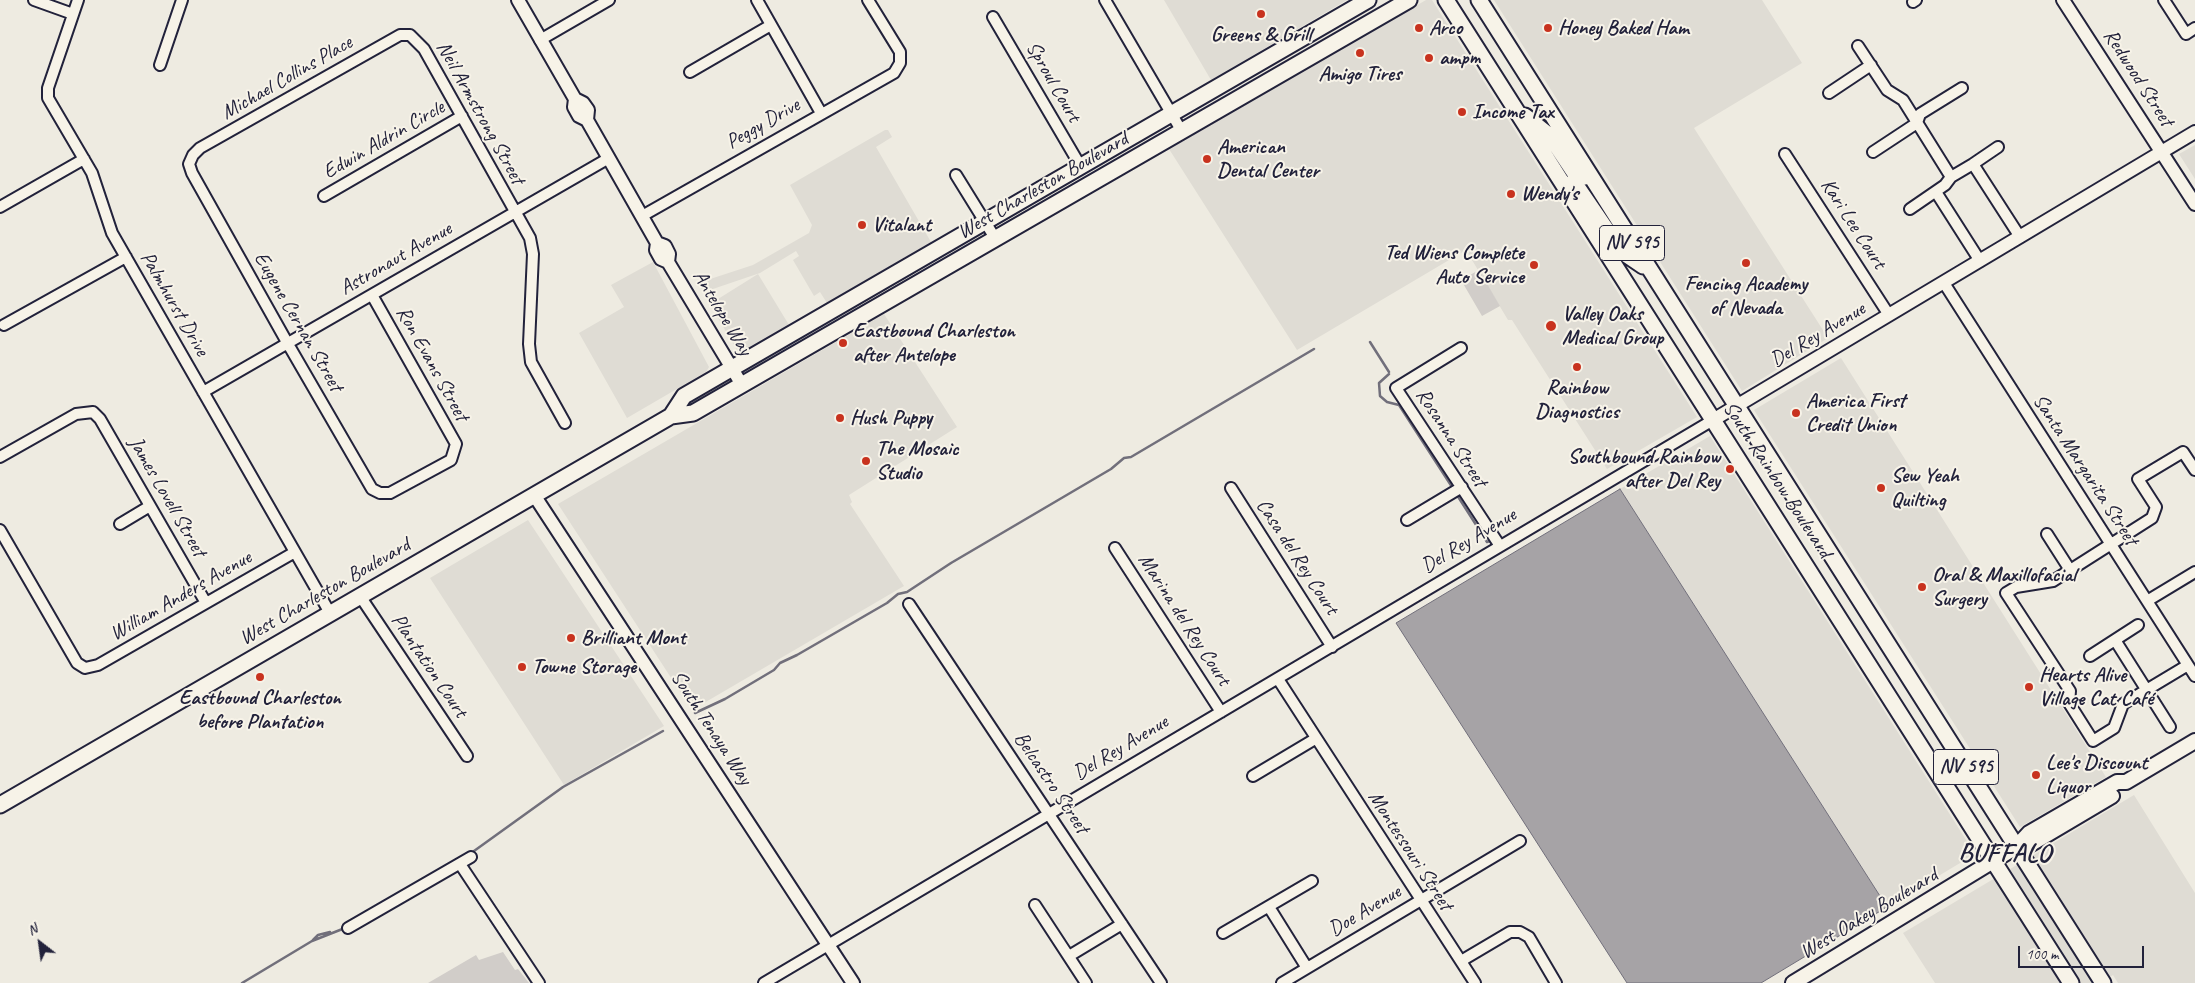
<!DOCTYPE html>
<meta charset="utf-8">
<style>
body{margin:0}
#map{position:relative;width:2195px;height:983px;overflow:hidden;background:#eeebe1;font-family:Caveat,sans-serif}
canvas{display:block}
.north{position:absolute;left:15px;top:918px;width:50px;height:50px;-webkit-text-stroke:4px #f7f3e8;paint-order:stroke;rotate:330deg;font-size:14px;font-weight:700;line-height:20px;text-align:center;color:#22223b}
.north::after{content:'';display:block;margin:auto;width:18px;height:22px;background:#22223b;clip-path:polygon(50% 0,100% 100%,50% 72%,0 100%)}
.scale{position:absolute;left:2018px;top:946px;width:126px;height:22px;box-sizing:border-box;border:2px solid #22223b;border-top:0;padding-left:6px;font-size:15px;line-height:18px;white-space:nowrap;color:#22223b;-webkit-text-stroke:4px #f7f3e8;paint-order:stroke}
</style>
<div id="map">
<canvas width="2195" height="983"></canvas>
<div class="north">N</div>
<div class="scale">100 m</div>
</div>
<script>
const g = document.querySelector('canvas').getContext('2d');
g.lineJoin = 'round';
function fill(path, color) {
  g.fillStyle = color;
  g.fill(path, 'evenodd');
}
function shape(rows) {
  const path = new Path2D();
  for (const r of rows) {
    path.moveTo(r[0], r[1]);
    for (let i = 2; i < r.length; i += 2) path.lineTo(r[i], r[i + 1]);
  }
  return path;
}
function trace(path, color, width, dash) {
  g.strokeStyle = color;
  g.lineWidth = width;
  g.lineCap = dash ? 'butt' : 'round';
  g.setLineDash(dash || []);
  g.stroke(path);
}
function label(font, color, halo, rows, align = 'center') {
  g.font = font + ' Caveat,sans-serif';
  g.lineWidth = 4;
  g.setLineDash([]);
  g.textBaseline = 'middle';
  g.strokeStyle = halo;
  g.fillStyle = color;
  for (const [text, x, y, turn = 0] of rows) {
    g.save();
    g.translate(x, y);
    g.rotate((+turn || 0) * Math.PI / 180);
    g.textAlign = isNaN(turn) ? turn : align;
    if (halo) g.strokeText(text, 0, 0);
    g.fillText(text, 0, 0);
    g.restore();
  }
}
fill(shape([
 [1164,0,1347,0,1211,80],
 [1426,0,1432,0,1697,417,1607,469,1512,320,1508,320,1466,250,1297,350,1169,149],
 [1494,0,1762,0,1802,63,1694,128,1828,338,1742,391],
 [885,130,888,130,892,137,876,147,931,242,827,303,820,292,814,296,793,260,799,256,796,251,760,273,704,292,698,283,753,265,809,233,812,225,790,185],
 [2195,145,2195,179,2179,154],
 [653,262,709,367,706,372,627,418,579,333,624,307,611,285],
 [758,274,789,325,739,354,710,304],
 [884,314,957,427,849,495,852,502,850,504,904,586,692,710,558,504],
 [1841,358,2106,777,2020,827,1754,410],
 [1710,436,1975,854,1887,907,1620,489],
 [528,520,664,726,564,785,430,578],
 [2134,795,2195,893,2195,983,2118,983,2113,975,2101,983,1935,983,1903,933]
]), '#dfdcd4');
fill(shape([
 [1479,270,1500,306,1482,316,1461,280],
 [503,952,515,970,518,969,529,983,428,983,476,955,479,960]
]), '#d1cdc9');
const water = shape([
 [1620,489,1887,907,1761,983,1627,983,1396,623,1620,489]
]);
fill(water, '#a6a3a6');
trace(water, '#716f7b', 1);
trace(shape([
 [1370,342,1389,372],
 [1389,374,1379,383,1380,396,1387,402,1399,405,1454,490],
 [1457,495,1487,542,1490,541,1492,544],
 [695,713,725,699,774,670,780,663,797,655,887,603,898,594,907,592,951,563,1111,469,1124,458,1131,457,1314,349],
 [474,851,563,787,663,731],
 [313,940,318,935,330,932],
 [242,983,312,941,345,928]
]), '#716f7b', 2.5);
const minor = shape([
 [34,0,73,14],
 [78,0,48,88,48,98,92,173,112,233,330,613],
 [757,0,821,113],
 [1105,0,1181,130],
 [2164,0,2186,34,2195,28],
 [1913,2,1916,0],
 [993,17,1081,167],
 [540,40,609,0],
 [1858,46,1887,90,1903,100,1951,177,1973,164,2020,237],
 [160,65,182,0],
 [690,72,771,25],
 [1829,93,1871,65],
 [1873,152,1917,123,1920,114,1962,88],
 [1785,154,1889,315],
 [1973,164,1998,147],
 [956,175,995,238],
 [1936,192,1980,261],
 [324,196,462,116],
 [0,207,84,159],
 [1910,209,1945,185,1951,177],
 [642,216,894,73,900,63,900,52,868,0],
 [1944,283,2195,676],
 [372,295,456,444,451,460,390,493,380,493,372,489,288,344,192,173,189,164,193,155,200,148,400,35,410,35,424,49,530,238,533,254,529,344,531,362,565,423],
 [4,325,126,257],
 [1461,348,1396,388,1500,546],
 [203,392,609,158],
 [0,457,76,414,93,412,100,419,206,603],
 [1231,488,1332,647],
 [1407,520,1462,487],
 [120,524,150,506],
 [0,530,77,663,85,668,98,665,295,552],
 [2047,534,2070,570],
 [1115,548,1221,712],
 [360,596,467,756],
 [2147,601,2195,572],
 [909,604,1161,983],
 [2115,640,2170,727],
 [2090,656,2138,625],
 [2188,665,2123,704,2114,728,2093,741,2069,703,2070,691,2006,593,2016,587,2053,581,2152,518,2156,507,2138,479,2183,452,2195,470],
 [1278,679,1475,983],
 [1253,776,1315,739],
 [460,864,539,983],
 [1035,905,1086,983],
 [1269,907,1307,968],
 [348,928,471,857],
 [1223,933,1312,881],
 [1069,956,1122,924],
 [1461,961,1510,932,1520,932,1529,937,1556,983],
 [764,983,1713,420],
 [1282,983,1520,841]
]);
const tertiary = shape([
 [518,0,575,99,574,107,579,116,587,120,657,243,665,246,669,254,668,262],
 [2063,0,2195,204],
 [575,99,583,103,588,110,587,120],
 [657,243,656,250,661,259,668,262,742,385],
 [1713,420,2195,132],
 [534,495,853,983]
]);
const secondary = shape([
 [2016,847,2031,844,2112,796],
 [1793,983,2016,847,2029,833,2117,782,2126,782,2195,741]
]);
const primary = shape([
 [1446,0,2071,983],
 [1479,0,2103,983],
 [1525,116,1550,136,1578,178,1590,176],
 [1568,184,1578,188,1621,251,1643,266],
 [671,416,684,396,1368,0],
 [0,805,671,416,693,413,1409,0]
]);
trace(minor, '#22223b', 14);
trace(tertiary, '#22223b', 16);
trace(secondary, '#22223b', 18);
trace(primary, '#22223b', 19);
trace(minor, '#f7f3e8', 10);
trace(tertiary, '#f7f3e8', 12);
trace(secondary, '#f7f3e8', 14);
trace(primary, '#f7f3e8', 15);
for (const [x, y, r, color] of [
 [1261,14,5,"#c8321e"],
 [1419,28,5,"#c8321e"],
 [1548,28,5,"#c8321e"],
 [1360,53,5,"#c8321e"],
 [1429,58,5,"#c8321e"],
 [1462,112,5,"#c8321e"],
 [1207,159,5,"#c8321e"],
 [1511,194,5,"#c8321e"],
 [862,225,5,"#c8321e"],
 [1746,263,5,"#c8321e"],
 [1534,265,5,"#c8321e"],
 [1551,326,6,"#c8321e"],
 [843,343,5,"#c8321e"],
 [1577,367,5,"#c8321e"],
 [1796,413,5,"#c8321e"],
 [840,418,5,"#c8321e"],
 [866,461,5,"#c8321e"],
 [1730,469,5,"#c8321e"],
 [1881,488,5,"#c8321e"],
 [1922,587,5,"#c8321e"],
 [571,638,5,"#c8321e"],
 [522,667,5,"#c8321e"],
 [260,677,5,"#c8321e"],
 [2029,687,5,"#c8321e"],
 [2036,775,5,"#c8321e"]
]) {
  const dot = new Path2D();
  dot.arc(x, y, r, 0, 2 * Math.PI);
  g.fillStyle = color;
  g.fill(dot);
  trace(dot, '#f7f3e8', 2);
}
for (const [x, y, w] of [
 [1632,243,65],
 [1966,767,65]
]) {
  const box = new Path2D();
  box.roundRect(x - w / 2, y - 17.5, w, 35, 4);
  g.fillStyle = '#f7f3e8';
  g.fill(box);
  trace(box, '#22223b', 1);
}
label('bold 20px', '#22223b', null, [
 ["NV 595",1632,243],
 ["NV 595",1966,767]
]);
label('bold 21px', '#22223b', '#f7f3e8', [
 ["Arco",1429,28],
 ["Honey Baked Ham",1558,28],
 ["Greens & Grill",1261,35,"center"],
 ["ampm",1439,58],
 ["Amigo Tires",1360,74,"center"],
 ["Income Tax",1472,112],
 ["American",1217,147],
 ["Dental Center",1217,171],
 ["Wendy's",1521,194],
 ["Vitalant",872,225],
 ["Ted Wiens Complete",1524,253,"right"],
 ["Auto Service",1524,277,"right"],
 ["Fencing Academy",1746,284,"center"],
 ["of Nevada",1746,308,"center"],
 ["Valley Oaks",1562,314],
 ["Medical Group",1562,338],
 ["Eastbound Charleston",853,331],
 ["after Antelope",853,355],
 ["Rainbow",1577,388,"center"],
 ["Diagnostics",1577,412,"center"],
 ["America First",1806,401],
 ["Credit Union",1806,425],
 ["Hush Puppy",850,418],
 ["The Mosaic",876,449],
 ["Studio",876,473],
 ["Southbound Rainbow",1720,457,"right"],
 ["after Del Rey",1720,481,"right"],
 ["Sew Yeah",1891,476],
 ["Quilting",1891,500],
 ["Oral & Maxillofacial",1932,575],
 ["Surgery",1932,599],
 ["Brilliant Mont",581,638],
 ["Towne Storage",532,667],
 ["Hearts Alive",2039,675],
 ["Village Cat Café",2039,699],
 ["Eastbound Charleston",260,698,"center"],
 ["before Plantation",260,722,"center"],
 ["Lee's Discount",2046,763],
 ["Liquor",2046,787]
], 'left');
label('21px', '#22223b', '#f7f3e8', [
 ["Michael Collins Place",287,78,-30],
 ["Redwood Street",2138,78,57],
 ["Sproul Court",1053,82,60],
 ["Neil Armstrong Street",480,113,61],
 ["Peggy Drive",763,124,-30],
 ["Edwin Aldrin Circle",384,140,-30],
 ["West Charleston Boulevard",1043,186,-30],
 ["Kari Lee Court",1853,224,57],
 ["Astronaut Avenue",396,259,-30],
 ["Palmhurst Drive",174,304,60],
 ["Antelope Way",722,313,59],
 ["Eugene Cernan Street",298,322,60],
 ["Del Rey Avenue",1818,335,-31],
 ["Ron Evans Street",432,364,61],
 ["Rosanna Street",1451,438,57],
 ["Santa Margarita Street",2085,470,57],
 ["South Rainbow Boulevard",1777,480,57],
 ["James Lovell Street",167,497,60],
 ["Del Rey Avenue",1469,541,-31],
 ["Casa del Rey Court",1297,557,57],
 ["West Charleston Boulevard",325,592,-30],
 ["William Anders Avenue",181,596,-30],
 ["Marina del Rey Court",1184,620,57],
 ["Plantation Court",429,666,56],
 ["South Tenaya Way",711,728,57],
 ["Del Rey Avenue",1121,748,-31],
 ["Belcastro Street",1051,783,56],
 ["Montessouri Street",1410,851,57],
 ["Doe Avenue",1365,911,-31],
 ["West Oakey Boulevard",1869,914,-31]
]);
g.letterSpacing = '1px';
label('bold 26px', '#22223b', '#f7f3e8', [
 ["BUFFALO",2005,854]
]);
g.letterSpacing = '0px';
</script>
